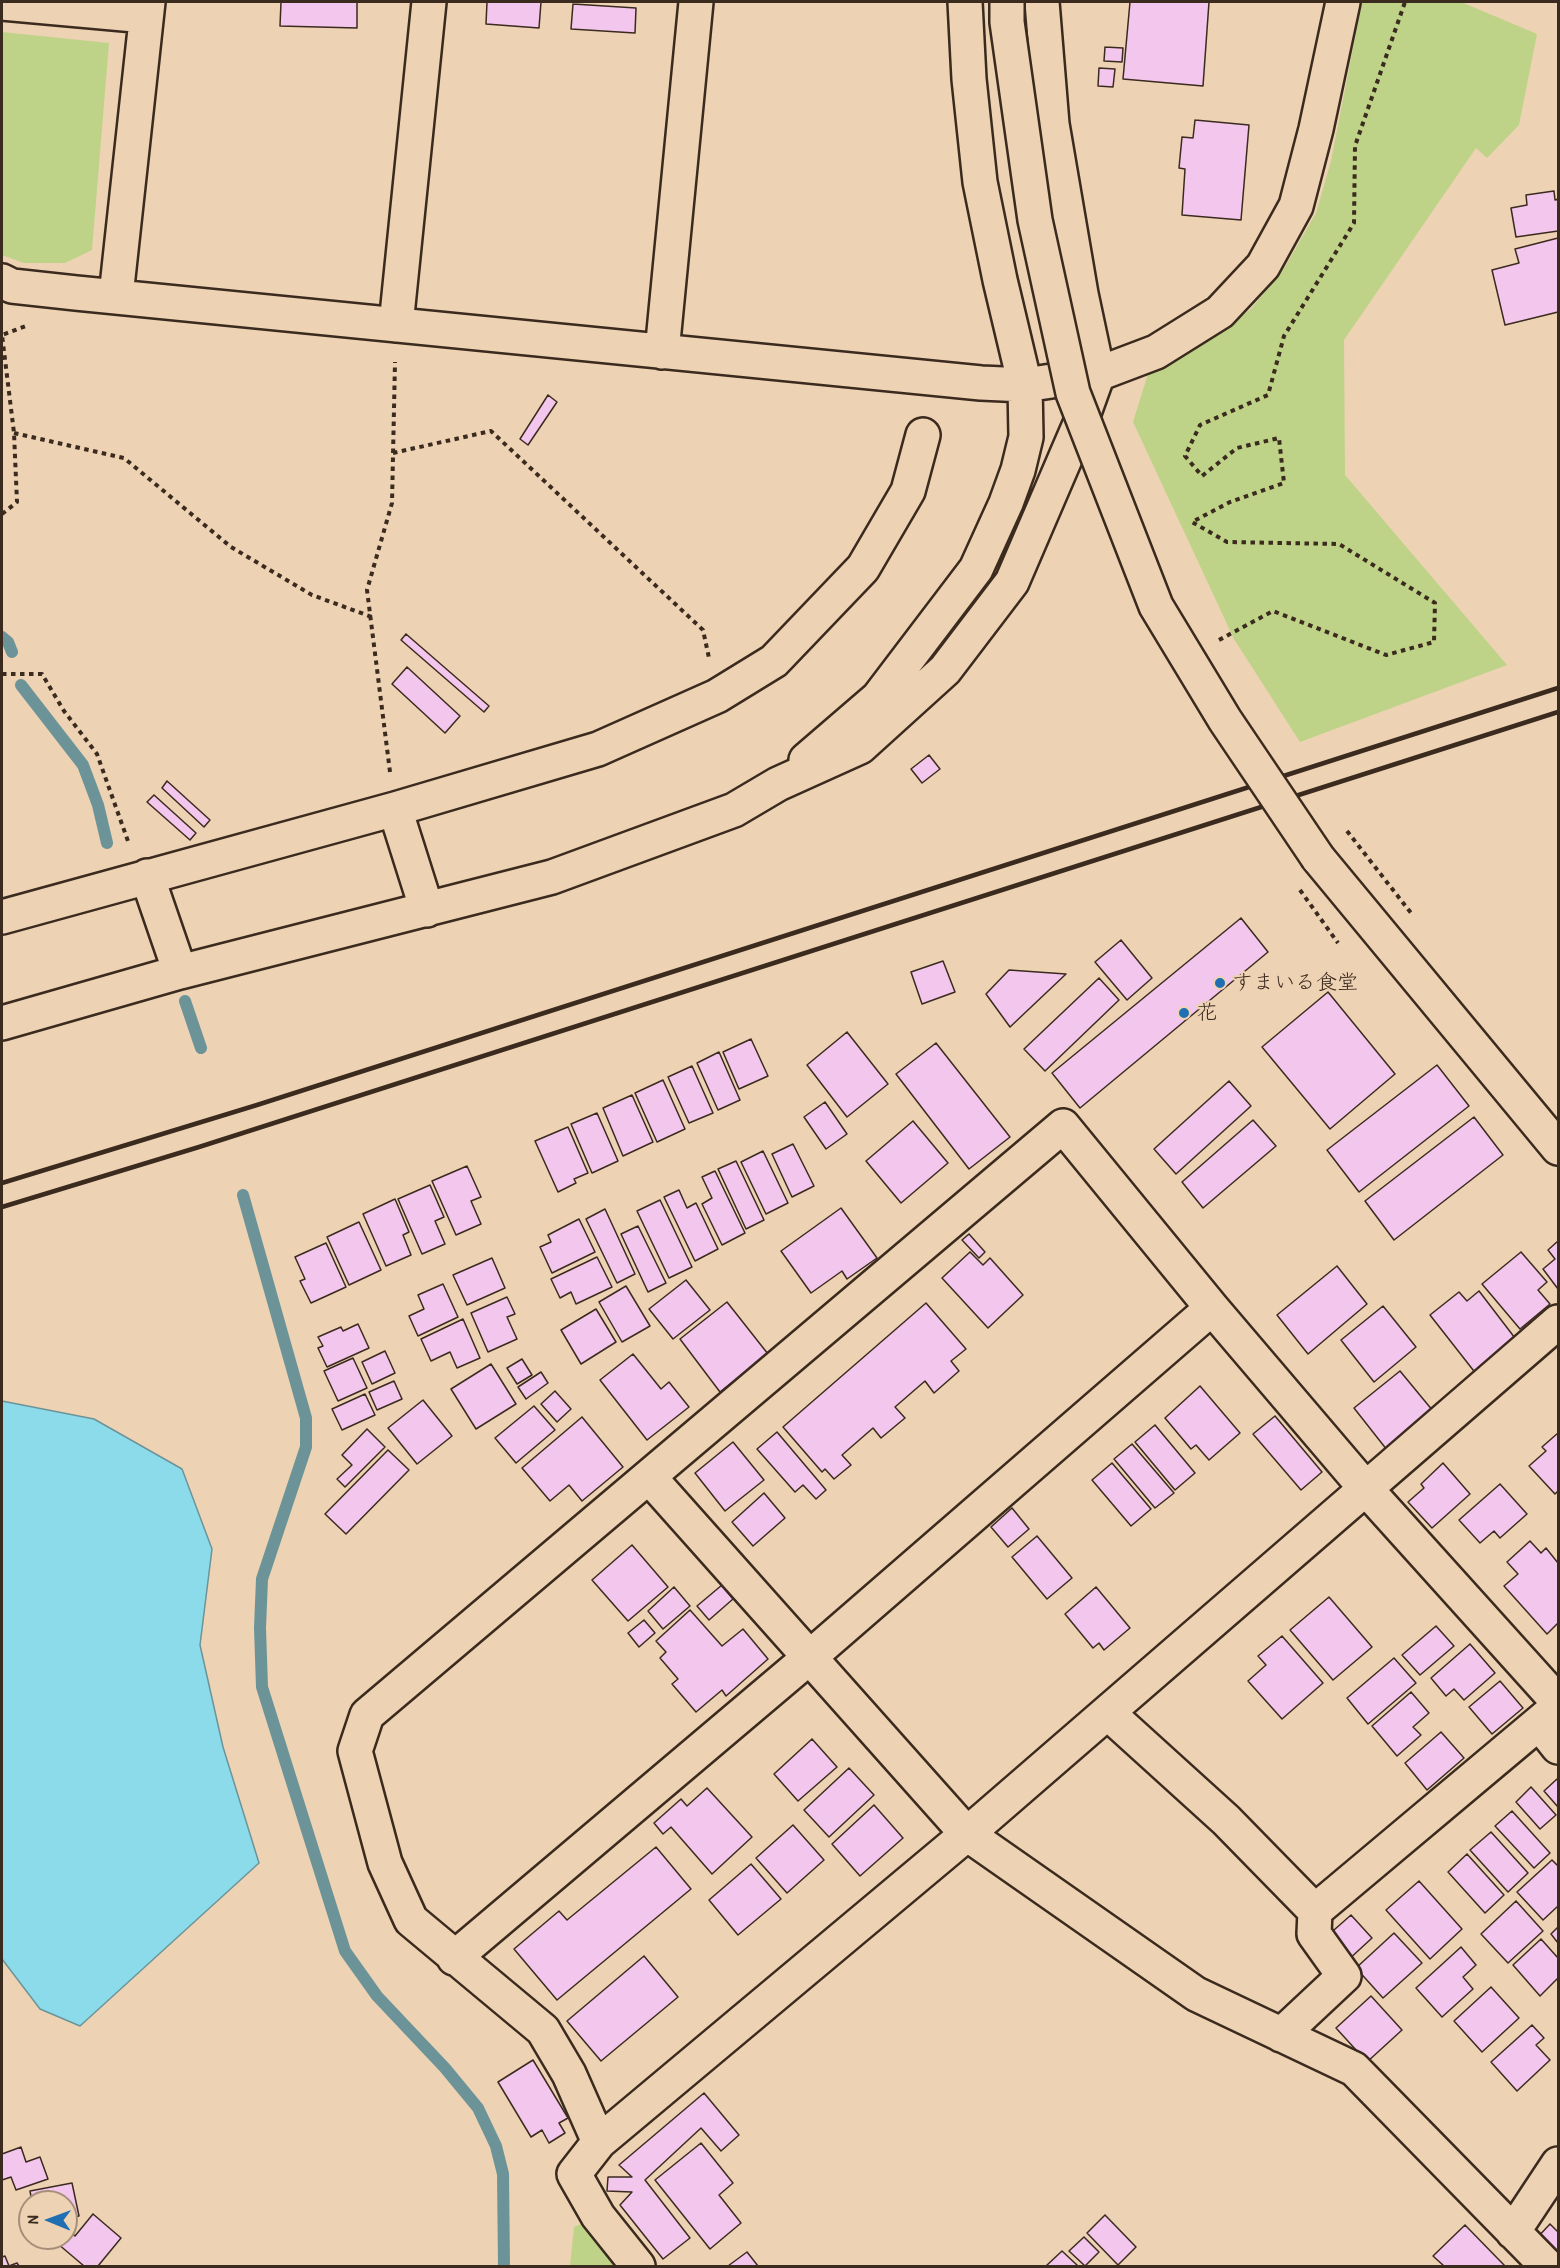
<!DOCTYPE html>
<meta charset="utf-8">
<style>
body{margin:0}
#map{position:relative;width:1560px;height:2268px;overflow:hidden;background:#edd2b4;font-family:"Patrick Hand",sans-serif}
canvas{display:block}
.frame{position:absolute;inset:0;border:3px solid #3b2a1e;pointer-events:none}
.north{position:absolute;left:18px;top:2190px;width:60px;height:60px;box-sizing:border-box;background:#edd2b4;border:2px solid #a68f78;border-radius:50%;rotate:271deg;font-size:16px;font-weight:700;line-height:24px;text-align:center;color:#3b2a1e}
.north::after{content:'';display:block;margin:auto;width:21px;height:27px;background:#1f6fb2;clip-path:polygon(50% 0,100% 100%,50% 72%,0 100%)}
</style>
<div id="map">
<canvas width="1560" height="2268"></canvas>
<div class="frame"></div>
<div class="north">N</div>
</div>
<script>
const g = document.querySelector('canvas').getContext('2d');
g.lineJoin = 'round';
function fill(path, color) {
  g.fillStyle = color;
  g.fill(path, 'evenodd');
}
function shape(rows) {
  const path = new Path2D();
  for (const r of rows) {
    path.moveTo(r[0], r[1]);
    for (let i = 2; i < r.length; i += 2) path.lineTo(r[i], r[i + 1]);
  }
  return path;
}
function trace(path, color, width, dash) {
  g.strokeStyle = color;
  g.lineWidth = width;
  g.lineCap = dash ? 'butt' : 'round';
  g.setLineDash(dash || []);
  g.stroke(path);
}
function label(font, color, halo, rows, align = 'center') {
  g.font = font + ' "Patrick Hand","Klee One",sans-serif';
  g.lineWidth = 4.5;
  g.setLineDash([]);
  g.textBaseline = 'middle';
  g.strokeStyle = halo;
  g.fillStyle = color;
  for (const [text, x, y, turn = 0] of rows) {
    g.save();
    g.translate(x, y);
    g.rotate((+turn || 0) * Math.PI / 180);
    g.textAlign = isNaN(turn) ? turn : align;
    if (halo) g.strokeText(text, 0, 0);
    g.fillText(text, 0, 0);
    g.restore();
  }
}
fill(shape([
 [1362,2,1461,2,1537,34,1519,125,1487,158,1476,148,1344,340,1345,475,1507,665,1300,742,1234,639,1133,422,1148,374,1207,342,1251,309,1286,265,1316,213,1331,161],
 [2,32,109,43,92,250,65,263,24,263,2,255],
 [598,2216,638,2266,570,2266,574,2227]
]), '#bed388');
const water = shape([
 [2,1401,94,1419,182,1469,212,1549,200,1645,223,1747,259,1863,80,2026,40,2009,2,1959,2,1401]
]);
fill(water, '#8cdbea');
trace(water, '#6c9498', 1.5);
trace(shape([
 [2,637,8,642,12,652],
 [21,685,83,765,98,805,107,843],
 [185,1001,201,1048],
 [243,1195,306,1418,306,1447,262,1579,260,1628,262,1687,345,1951,377,1996,445,2068,478,2108,496,2146,503,2174,504,2266]
]), '#6c9498', 12);
const building = shape([
 [281,2,357,2,357,28,280,26,281,2],
 [487,2,541,2,539,28,486,24,487,2],
 [1130,2,1209,2,1203,86,1123,79,1130,2],
 [573,4,636,8,635,33,571,29,573,4],
 [1105,47,1123,48,1122,62,1104,61,1105,47],
 [1099,68,1115,69,1113,87,1098,86,1099,68],
 [1195,120,1249,125,1241,220,1182,215,1185,169,1179,168,1182,137,1193,138,1195,120],
 [1554,191,1555,200,1558,199,1558,231,1516,237,1511,208,1527,205,1526,195,1554,191],
 [1558,238,1558,312,1505,325,1492,270,1519,263,1515,249,1558,238],
 [548,395,557,402,528,445,520,439,548,395],
 [406,634,489,706,484,712,401,640,406,634],
 [407,667,460,716,445,733,392,684,407,667],
 [929,755,940,769,922,783,911,769,929,755],
 [167,781,210,820,204,827,162,788,167,781],
 [154,795,196,833,190,840,147,802,154,795],
 [1241,918,1268,952,1080,1108,1052,1073,1241,918],
 [1121,940,1152,978,1127,1000,1095,962,1121,940],
 [943,961,955,992,922,1004,911,972,943,961],
 [1009,970,1066,974,1010,1027,986,994,1009,970],
 [1099,978,1119,1000,1045,1071,1024,1049,1099,978],
 [1328,992,1395,1074,1330,1129,1262,1047,1328,992],
 [847,1032,888,1084,847,1117,807,1065,847,1032],
 [751,1039,768,1076,739,1089,723,1052,751,1039],
 [936,1043,1010,1137,969,1169,896,1074,936,1043],
 [719,1052,740,1100,718,1110,697,1063,719,1052],
 [1437,1065,1469,1106,1359,1192,1327,1150,1437,1065],
 [692,1066,713,1113,689,1123,668,1077,692,1066],
 [663,1080,685,1129,657,1142,635,1093,663,1080],
 [1229,1081,1251,1106,1176,1174,1154,1149,1229,1081],
 [632,1095,653,1142,623,1156,603,1108,632,1095],
 [825,1102,847,1134,826,1149,804,1117,825,1102],
 [597,1113,618,1161,592,1173,571,1124,597,1113],
 [1474,1117,1503,1155,1394,1240,1365,1201,1474,1117],
 [1253,1120,1276,1146,1203,1208,1182,1182,1253,1120],
 [913,1121,948,1163,901,1203,866,1161,913,1121],
 [568,1127,588,1173,574,1179,576,1183,558,1192,535,1141,568,1127],
 [793,1144,814,1186,792,1197,772,1154,793,1144],
 [763,1151,788,1203,766,1214,741,1162,763,1151],
 [736,1161,764,1220,746,1229,718,1169,736,1161],
 [467,1166,481,1197,471,1201,481,1224,456,1235,432,1181,467,1166],
 [715,1171,745,1233,722,1245,702,1204,712,1198,702,1177,715,1171],
 [430,1185,444,1217,435,1221,445,1244,422,1254,398,1199,430,1185],
 [679,1190,687,1208,696,1203,718,1249,695,1261,664,1197,679,1190],
 [395,1199,409,1232,403,1235,411,1255,386,1266,363,1214,395,1199],
 [660,1200,692,1267,669,1278,637,1211,660,1200],
 [841,1208,877,1258,847,1279,842,1271,811,1293,781,1251,841,1208],
 [605,1209,635,1274,617,1283,586,1219,605,1209],
 [579,1219,595,1252,552,1273,540,1247,551,1242,548,1235,579,1219],
 [359,1222,381,1270,349,1285,327,1237,359,1222],
 [638,1226,666,1283,648,1292,621,1234,638,1226],
 [969,1234,985,1252,979,1258,962,1240,969,1234],
 [1558,1241,1558,1289,1543,1269,1555,1259,1548,1250,1558,1241],
 [326,1243,346,1287,311,1303,300,1281,305,1279,295,1257,326,1243],
 [970,1252,983,1265,990,1258,1023,1295,988,1328,942,1278,970,1252],
 [1521,1252,1547,1282,1538,1290,1550,1304,1520,1329,1482,1284,1521,1252],
 [597,1257,612,1287,576,1304,571,1292,560,1298,551,1279,597,1257],
 [492,1258,505,1288,467,1305,453,1275,492,1258],
 [1337,1266,1367,1304,1308,1354,1277,1315,1337,1266],
 [686,1280,710,1310,673,1339,649,1309,686,1280],
 [443,1284,458,1317,418,1336,409,1316,424,1309,418,1295,443,1284],
 [626,1286,650,1326,622,1342,599,1302,626,1286],
 [1479,1291,1518,1342,1477,1375,1430,1315,1459,1292,1467,1301,1479,1291],
 [507,1297,515,1314,507,1317,517,1339,488,1352,471,1313,507,1297],
 [727,1302,768,1354,720,1392,680,1339,727,1302],
 [926,1303,966,1349,951,1361,959,1371,934,1393,925,1381,895,1407,905,1418,881,1438,873,1428,842,1455,851,1465,834,1479,825,1469,822,1472,783,1427,926,1303],
 [1383,1306,1416,1347,1374,1382,1341,1340,1383,1306],
 [596,1309,616,1342,581,1364,561,1330,596,1309],
 [463,1319,480,1358,457,1368,450,1352,431,1361,421,1339,463,1319],
 [358,1324,369,1348,327,1367,318,1348,323,1346,318,1337,341,1327,343,1331,358,1324],
 [385,1351,395,1373,372,1384,362,1362,385,1351],
 [633,1354,661,1389,669,1382,689,1407,647,1440,600,1380,633,1354],
 [353,1358,367,1388,338,1401,324,1371,353,1358],
 [522,1359,532,1375,517,1384,507,1368,522,1359],
 [491,1364,516,1404,476,1429,451,1389,491,1364],
 [1400,1371,1438,1417,1391,1455,1354,1408,1400,1371],
 [541,1372,548,1383,526,1399,518,1387,541,1372],
 [394,1381,402,1399,377,1410,369,1392,394,1381],
 [1200,1386,1240,1433,1209,1460,1196,1445,1191,1449,1165,1418,1200,1386],
 [555,1391,571,1409,557,1422,541,1404,555,1391],
 [365,1394,375,1415,342,1430,332,1409,365,1394],
 [423,1400,452,1436,417,1464,388,1428,423,1400],
 [534,1406,555,1430,516,1463,495,1438,534,1406],
 [1275,1416,1322,1472,1301,1490,1253,1434,1275,1416],
 [582,1417,623,1467,582,1501,569,1485,550,1501,522,1468,582,1417],
 [1155,1425,1195,1473,1175,1490,1135,1442,1155,1425],
 [367,1429,385,1447,345,1487,337,1479,352,1465,342,1455,367,1429],
 [777,1432,826,1490,816,1499,803,1485,795,1492,757,1449,777,1432],
 [1558,1433,1558,1491,1555,1494,1529,1466,1546,1451,1542,1447,1558,1433],
 [733,1442,764,1480,725,1511,695,1473,733,1442],
 [1132,1444,1174,1493,1155,1508,1114,1459,1132,1444],
 [388,1450,409,1470,346,1534,325,1514,388,1450],
 [1112,1463,1151,1509,1131,1526,1092,1480,1112,1463],
 [1443,1463,1470,1494,1432,1528,1408,1502,1424,1488,1421,1484,1443,1463],
 [1500,1484,1527,1514,1500,1538,1494,1531,1480,1543,1459,1520,1500,1484],
 [764,1493,785,1518,753,1546,732,1522,764,1493],
 [1012,1508,1029,1529,1008,1547,991,1527,1012,1508],
 [1037,1536,1072,1578,1047,1599,1012,1557,1037,1536],
 [1530,1541,1541,1553,1546,1548,1558,1563,1558,1623,1547,1634,1504,1586,1518,1574,1507,1562,1530,1541],
 [632,1545,668,1587,628,1621,592,1580,632,1545],
 [722,1585,733,1599,709,1620,697,1606,722,1585],
 [674,1587,690,1606,663,1629,648,1611,674,1587],
 [1096,1587,1130,1628,1104,1650,1099,1643,1093,1648,1065,1614,1096,1587],
 [1329,1597,1372,1647,1333,1680,1290,1630,1329,1597],
 [690,1610,722,1646,743,1629,768,1659,726,1696,722,1690,696,1712,672,1684,678,1679,660,1658,666,1652,656,1641,690,1610],
 [644,1620,655,1633,639,1647,628,1633,644,1620],
 [1436,1626,1454,1646,1420,1675,1402,1655,1436,1626],
 [1282,1636,1323,1683,1282,1719,1248,1681,1266,1665,1258,1656,1282,1636],
 [1470,1644,1495,1673,1464,1700,1454,1689,1446,1696,1431,1678,1470,1644],
 [1394,1658,1416,1683,1368,1724,1347,1698,1394,1658],
 [1500,1681,1523,1708,1492,1734,1469,1707,1500,1681],
 [1411,1692,1429,1713,1413,1727,1421,1735,1397,1756,1372,1726,1411,1692],
 [1441,1732,1464,1758,1427,1790,1405,1763,1441,1732],
 [812,1739,837,1767,798,1801,774,1774,812,1739],
 [849,1768,874,1795,829,1837,804,1810,849,1768],
 [1557,1779,1558,1781,1558,1807,1544,1791,1557,1779],
 [1531,1787,1556,1815,1540,1829,1516,1802,1531,1787],
 [707,1788,752,1837,712,1874,671,1827,663,1834,654,1823,681,1799,687,1806,707,1788],
 [874,1805,903,1838,860,1876,832,1844,874,1805],
 [1512,1811,1550,1853,1534,1868,1495,1826,1512,1811],
 [793,1825,824,1860,787,1893,756,1858,793,1825],
 [1491,1832,1528,1873,1508,1892,1470,1850,1491,1832],
 [656,1847,691,1889,557,2000,514,1949,559,1911,567,1920,656,1847],
 [1467,1854,1504,1895,1485,1913,1448,1872,1467,1854],
 [1552,1860,1558,1866,1558,1906,1543,1920,1517,1892,1552,1860],
 [751,1864,781,1899,738,1935,709,1900,751,1864],
 [1419,1881,1462,1929,1430,1959,1386,1910,1419,1881],
 [1516,1901,1543,1931,1508,1963,1481,1934,1516,1901],
 [1351,1915,1372,1938,1347,1961,1326,1937,1351,1915],
 [1558,1927,1558,1943,1551,1934,1558,1927],
 [1394,1933,1422,1963,1383,1998,1356,1968,1394,1933],
 [1541,1939,1558,1958,1558,1978,1540,1996,1513,1965,1541,1939],
 [1461,1947,1476,1965,1463,1977,1473,1989,1442,2017,1416,1988,1461,1947],
 [644,1956,678,1997,601,2061,567,2021,644,1956],
 [1491,1987,1519,2018,1482,2052,1454,2021,1491,1987],
 [1371,1996,1402,2030,1367,2062,1336,2028,1371,1996],
 [1532,2025,1544,2038,1536,2045,1550,2060,1517,2091,1491,2062,1532,2025],
 [533,2060,568,2118,559,2123,565,2133,549,2143,542,2130,531,2137,498,2082,533,2060],
 [704,2093,739,2135,721,2151,701,2128,645,2180,690,2238,663,2259,620,2205,632,2192,607,2191,608,2177,632,2177,619,2165,704,2093],
 [701,2143,733,2183,719,2195,741,2223,710,2249,655,2180,701,2143],
 [21,2147,26,2162,40,2157,48,2179,16,2190,11,2177,2,2180,2,2154,21,2147],
 [72,2183,79,2216,66,2219,66,2202,32,2202,30,2191,72,2183],
 [93,2214,121,2238,98,2266,84,2266,51,2238,66,2238,66,2228,75,2236,93,2214],
 [1105,2215,1136,2247,1118,2265,1087,2233,1105,2215],
 [1550,2224,1558,2232,1558,2265,1535,2240,1550,2224],
 [1465,2225,1505,2266,1444,2266,1433,2256,1465,2225],
 [1084,2237,1099,2252,1085,2266,1069,2251,1084,2237],
 [1062,2251,1078,2266,1046,2266,1062,2251],
 [747,2252,758,2266,728,2266,747,2252],
 [5,2256,9,2266,17,2263,19,2266,2,2266,2,2257,5,2256]
]);
fill(building, '#f3c7ed');
trace(building, '#3b2a1e', 1.5);
const minor = shape([
 [2,3,146,16],
 [2,281,12,286,76,293,981,383,1025,385,1098,374,1156,352,1220,312,1263,266,1296,206,1316,129,1343,2],
 [116,296,148,2],
 [396,325,429,2],
 [662,352,696,2],
 [806,760,878,698,976,569,1006,503,1018,470,1026,437,1025,385,1000,280,980,182,969,79,965,2],
 [395,809,427,910],
 [1318,858,1558,1148],
 [147,876,180,972],
 [2,917,395,809,598,749,717,696,774,661,863,568,908,491,923,435],
 [2,1023,180,972,552,877,734,810,778,784,860,747,945,670,1012,582,1080,424,1098,374,1081,294,1052,124,1042,2],
 [649,1477,967,1834,1196,1994,1354,2069,1547,2266],
 [1108,1713,1226,1820,1315,1911,1558,1707],
 [1539,1723,1558,1747],
 [454,1958,811,1656,1212,1308],
 [1281,2035,1344,1976,1314,1934,1315,1911],
 [599,2142,569,2074,543,2030,411,1920,385,1863,355,1751,367,1715,1063,1126,1212,1308,1367,1490,1558,1702],
 [1513,2232,1558,2164],
 [638,2266,598,2216,574,2174,599,2142,967,1834,1558,1322]
]);
trace(minor, '#3b2a1e', 38);
trace(shape([
 [14,433,124,458,231,547,312,595,372,617],
 [393,453,491,431,703,630,709,658],
 [2,514,17,502,14,433,2,335,26,326],
 [1219,640,1273,611,1386,655,1434,642,1435,603,1339,544,1227,542,1192,522,1230,502,1284,483,1279,438,1237,448,1202,476,1185,456,1200,425,1268,395,1284,336,1354,223,1355,146,1405,2],
 [2,674,42,674,64,711,97,754,129,844],
 [390,772,367,590,392,503,395,362]
]), '#3b2a1e', 4, [4.5, 4.5]);
trace(minor, '#edd2b4', 33);
trace(shape([
 [2,1183,257,1105,1558,688],
 [2,1207,199,1147,1558,712]
]), '#3b2a1e', 4.5);
const minorBridge = shape([
 [1007,2,1007,22,1035,220,1073,393,1156,606,1225,720,1318,858]
]);
trace(minorBridge, '#3b2a1e', 38, []);
trace(shape([
 [1347,831,1411,913],
 [1300,890,1338,943]
]), '#3b2a1e', 4, [4.5, 4.5]);
trace(minorBridge, '#edd2b4', 33);
for (const [x, y, r, color] of [
 [1220,983,6,"#1f6fb2"],
 [1184,1013,6,"#1f6fb2"]
]) {
  const dot = new Path2D();
  dot.arc(x, y, r, 0, 2 * Math.PI);
  g.fillStyle = color;
  g.fill(dot);
  trace(dot, '#edd2b4', 2);
}
label('21px', '#3b2a1e', '#edd2b4', [
 ["すまいる食堂",1232,983],
 ["花",1196,1013]
], 'left');
</script>
